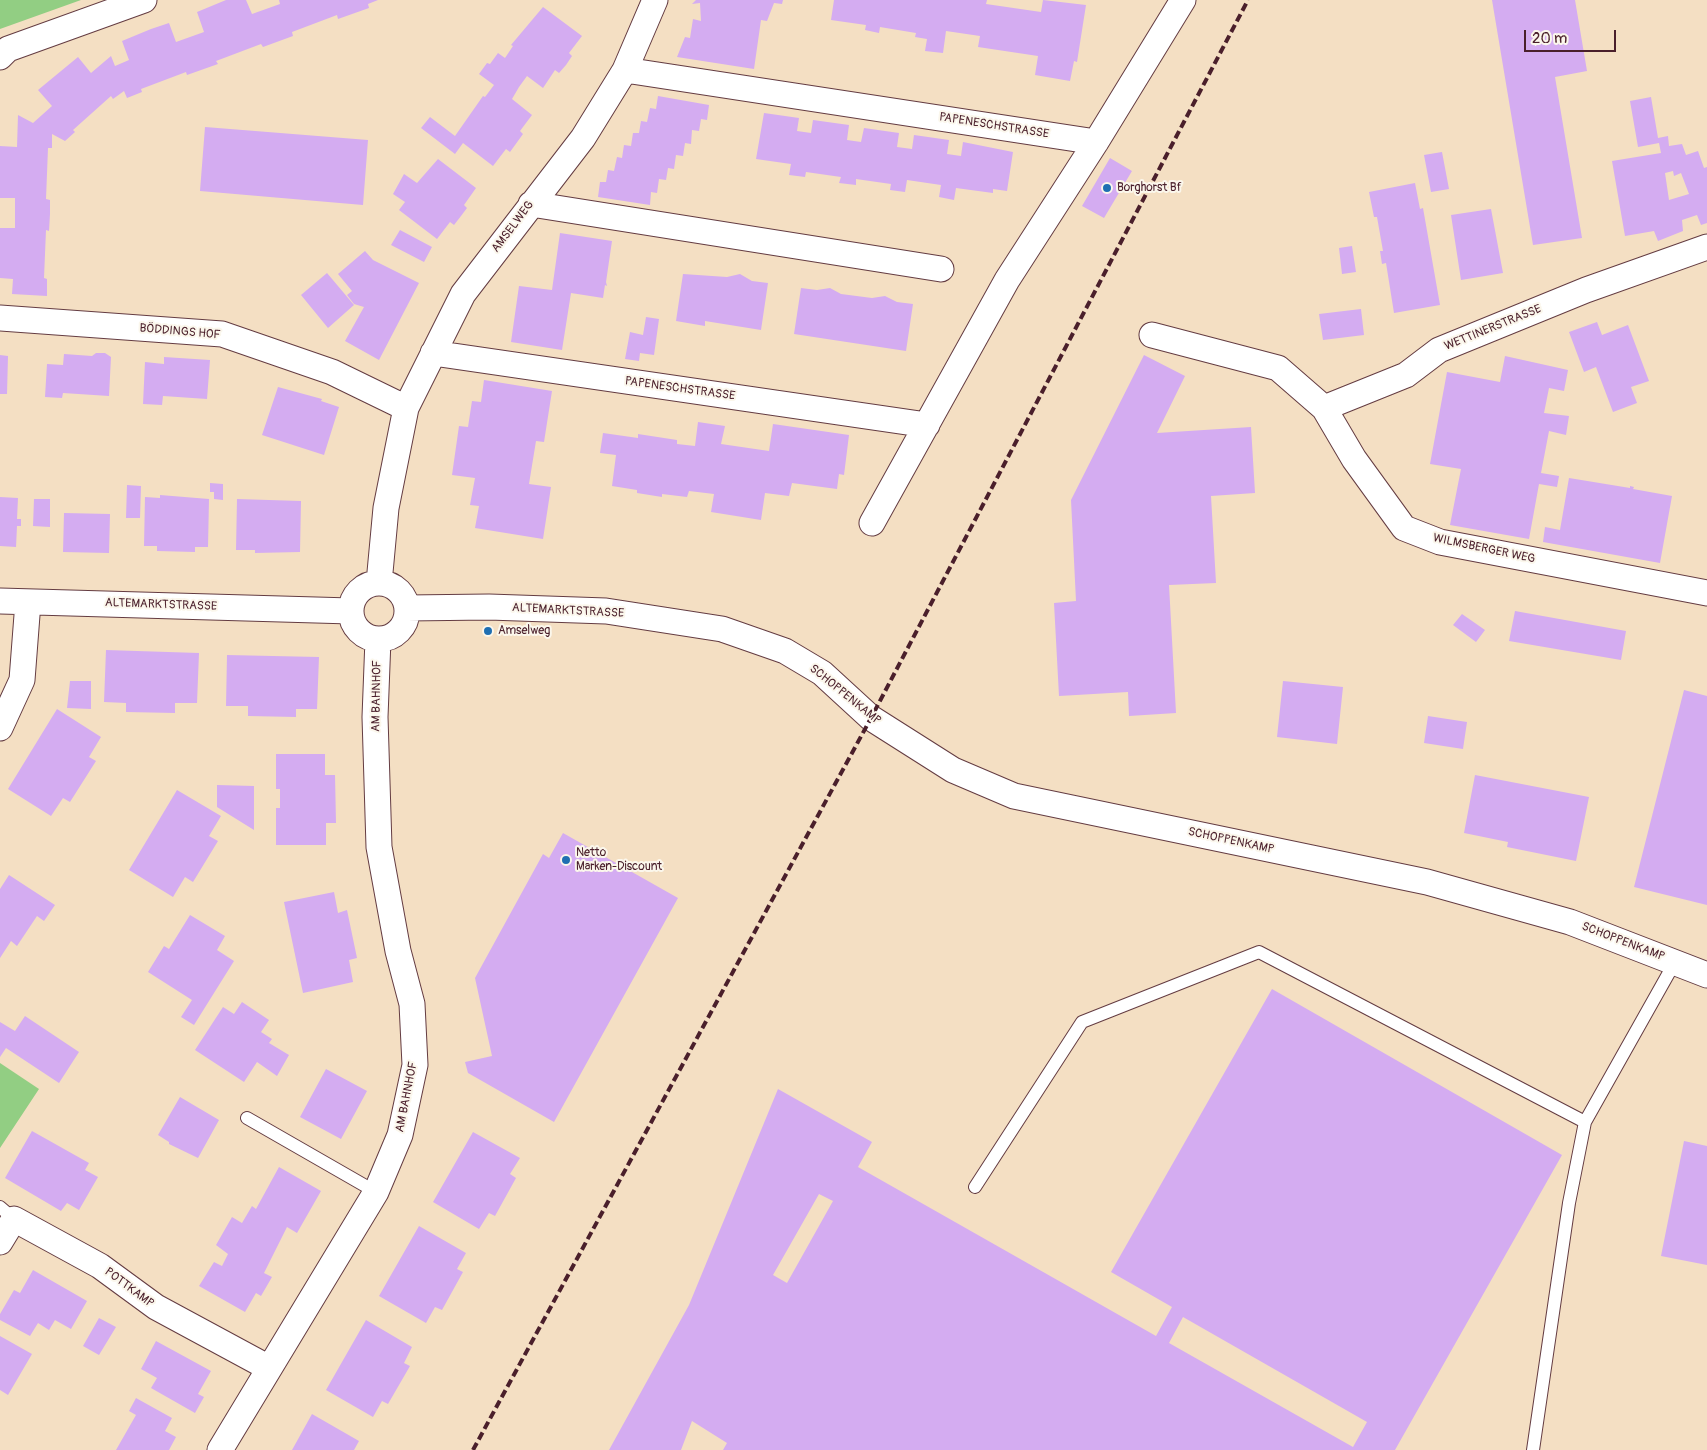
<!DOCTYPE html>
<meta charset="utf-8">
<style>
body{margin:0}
#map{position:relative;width:1707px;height:1450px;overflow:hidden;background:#f4dfc3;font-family:Pangolin,sans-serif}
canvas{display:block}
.scale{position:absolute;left:1524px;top:30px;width:92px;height:22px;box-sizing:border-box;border:2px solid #4a1f2b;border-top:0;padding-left:6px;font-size:15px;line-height:18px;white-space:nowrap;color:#4a1f2b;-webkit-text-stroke:4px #fbf7ec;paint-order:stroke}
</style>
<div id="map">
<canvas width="1707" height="1450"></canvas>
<div class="scale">20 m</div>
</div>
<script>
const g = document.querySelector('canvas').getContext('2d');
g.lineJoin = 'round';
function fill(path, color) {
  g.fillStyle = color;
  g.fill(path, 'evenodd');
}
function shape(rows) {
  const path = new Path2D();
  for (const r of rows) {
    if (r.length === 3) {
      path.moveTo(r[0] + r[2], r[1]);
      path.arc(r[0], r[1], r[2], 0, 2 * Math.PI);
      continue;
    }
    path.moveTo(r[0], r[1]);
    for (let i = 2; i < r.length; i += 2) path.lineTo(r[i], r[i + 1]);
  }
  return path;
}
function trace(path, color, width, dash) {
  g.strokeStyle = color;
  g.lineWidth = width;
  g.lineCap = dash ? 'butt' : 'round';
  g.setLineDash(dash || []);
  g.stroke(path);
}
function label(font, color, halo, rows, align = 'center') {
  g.font = font + ' Pangolin,sans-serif';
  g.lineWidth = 4;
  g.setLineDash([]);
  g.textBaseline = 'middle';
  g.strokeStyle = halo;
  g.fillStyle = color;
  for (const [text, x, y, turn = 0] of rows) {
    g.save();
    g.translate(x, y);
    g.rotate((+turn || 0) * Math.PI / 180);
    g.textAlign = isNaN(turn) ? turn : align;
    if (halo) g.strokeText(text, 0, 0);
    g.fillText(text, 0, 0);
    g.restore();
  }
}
fill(shape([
 [0,0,81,0,0,29],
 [0,1063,39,1089,0,1148]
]), '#92ce83');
fill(shape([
 [226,0,246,0,252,14,280,4,279,0,378,0,368,4,369,8,338,19,337,15,292,32,293,36,263,47,261,44,216,61,218,64,187,75,186,72,141,89,142,92,127,98,124,91,113,99,111,96,73,130,75,132,65,141,52,134,52,148,48,148,46,199,50,200,50,214,49,231,46,230,44,278,47,279,47,296,12,294,13,279,0,278,0,228,15,228,15,198,0,198,0,146,17,147,18,115,33,123,52,106,38,90,78,57,91,73,111,56,115,66,129,60,122,41,151,29,169,23,176,42,204,32,197,12],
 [696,0,783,0,782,4,774,3,767,21,761,20,754,69,677,57,685,37,690,38,693,19,701,21,700,3,692,4],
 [834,0,987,0,986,4,1041,12,1043,0,1086,5,1077,62,1074,61,1070,81,1035,75,1038,56,978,47,980,36,946,31,943,53,925,51,927,39,915,37,916,33,880,27,879,33,865,30,866,25,831,20],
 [1492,0,1575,0,1587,71,1555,77,1582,238,1533,245],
 [543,7,582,36,569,53,572,56,566,65,559,73,555,70,543,88,527,76,519,87,512,99,532,115,520,131,523,134,510,152,506,149,493,166,463,143,455,154,421,128,430,117,455,136,483,96,485,97,494,85,479,74,487,63,490,64,498,53,505,58,513,46,511,45],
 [658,96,709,105,707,120,701,119,699,131,692,130,691,144,685,143,683,156,676,155,674,169,668,168,666,180,659,179,657,193,651,192,650,205,598,197,600,182,606,182,608,170,614,171,617,157,622,158,624,145,631,146,633,133,639,133,641,121,647,122,650,108,656,109],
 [1651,97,1658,138,1668,136,1669,146,1682,144,1686,155,1698,151,1704,168,1707,167,1707,223,1701,225,1697,215,1682,220,1683,231,1658,241,1654,231,1625,236,1612,161,1661,153,1659,143,1638,147,1630,101],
 [1673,171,1674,176,1681,173,1689,194,1669,200,1665,173],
 [764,113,799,118,797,131,811,133,813,120,849,125,847,140,861,142,864,128,899,133,897,147,912,149,914,135,949,140,947,154,961,156,963,142,1013,152,1007,191,993,189,993,193,956,188,954,200,939,197,941,185,907,180,905,192,890,190,891,184,856,179,856,185,839,183,841,177,806,172,805,177,789,175,791,164,756,159],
 [205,127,368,140,363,205,200,191],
 [1442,152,1449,189,1431,192,1424,155],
 [1110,158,1132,171,1104,218,1082,206],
 [438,159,476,188,464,205,467,208,461,216,454,225,450,222,437,239,399,210,405,202,393,194,404,174,417,183],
 [1415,183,1420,209,1423,208,1440,305,1394,313,1386,263,1382,264,1380,251,1383,251,1377,217,1374,217,1369,192],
 [1491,209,1503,273,1461,280,1451,215],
 [400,230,432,247,424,262,391,245],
 [560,233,612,241,606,282,607,286,605,285,603,298,571,293,562,350,511,342,519,286,552,290],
 [1352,246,1356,272,1342,274,1339,248],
 [365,251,373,260,419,283,379,360,345,341,364,307,354,304,347,295,352,291,338,274],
 [327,273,354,305,328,328,301,295],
 [683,274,727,277,740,274,752,281,768,283,761,330,705,321,705,326,676,321],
 [801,288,817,290,830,288,841,294,872,298,885,296,897,302,913,304,906,351,794,334],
 [1361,309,1364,335,1323,340,1319,314],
 [646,317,659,319,654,355,640,353,639,361,625,359,630,332,643,335],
 [1597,322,1602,335,1628,325,1649,381,1631,387,1637,403,1613,412,1596,367,1584,372,1569,332],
 [96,353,105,353,111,357,109,396,63,393,62,398,45,397,47,364,63,365,64,354,92,356],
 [0,355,8,356,7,394,0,394],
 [1144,355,1185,376,1157,433,1251,427,1255,493,1211,496,1216,583,1169,585,1176,713,1129,716,1128,692,1059,696,1054,603,1076,601,1071,500],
 [1505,356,1568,370,1564,391,1549,388,1544,413,1569,416,1566,435,1549,431,1541,473,1559,476,1557,487,1539,484,1529,539,1450,525,1461,469,1430,464,1447,372,1500,382],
 [164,357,210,360,207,399,163,396,162,405,143,404,145,362,164,364],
 [484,380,552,391,544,442,536,441,529,484,551,487,543,539,475,528,479,506,470,505,475,478,452,475,459,426,468,427,472,401,481,402],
 [278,387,322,399,321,401,339,407,324,455,262,435],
 [698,422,725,426,721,444,769,451,773,424,849,435,844,475,839,474,837,489,792,483,789,496,765,493,761,520,711,512,714,494,689,491,687,497,662,494,662,497,637,493,637,490,612,486,616,455,600,453,603,433,638,438,638,434,677,440,677,444,695,446],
 [1569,478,1630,488,1630,486,1634,487,1633,489,1672,496,1660,563,1543,542,1545,527,1560,530],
 [210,483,223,484,223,500,214,499,214,492,210,492],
 [127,485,141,486,140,518,126,518],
 [160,495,209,499,208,547,195,547,195,552,157,551,157,546,144,546,145,497,160,498],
 [0,497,18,498,17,519,21,519,21,526,17,526,16,547,0,546],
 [34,499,50,499,50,527,33,526],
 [237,499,301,501,300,552,255,553,255,550,236,550],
 [64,513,110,514,109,553,63,552],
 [1515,611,1626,631,1621,660,1509,641],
 [1462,614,1485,630,1476,642,1453,625],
 [106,650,199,653,197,703,175,703,175,713,126,712,126,703,104,702],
 [227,655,319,657,317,709,296,709,296,717,248,716,248,706,226,706],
 [70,681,91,681,91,709,67,708],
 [1283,681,1343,687,1337,744,1277,737],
 [1684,690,1707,696,1707,905,1634,887],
 [57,709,101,737,89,757,96,761,70,802,63,798,51,816,8,789],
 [1428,716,1467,722,1463,749,1424,743],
 [276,754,325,754,325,775,335,775,336,823,326,823,326,845,276,845,276,808,280,808,280,789,276,789],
 [1475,775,1589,797,1576,861,1507,847,1508,842,1464,833],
 [217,785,254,786,254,830,217,807],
 [177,790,221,816,209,836,218,841,193,882,185,877,173,897,129,870],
 [563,833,678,898,554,1122,468,1073,465,1062,492,1056,475,978,543,854,549,858],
 [9,875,55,905,44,921,37,916,17,946,11,941,0,958,0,889],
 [334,892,338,913,347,910,357,958,349,960,353,982,303,993,284,902],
 [190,915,225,936,217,950,234,961,194,1025,181,1017,192,1000,148,972,164,946,169,949],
 [1272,989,1562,1155,1395,1450,723,1450,727,1443,692,1421,681,1450,609,1450,689,1305,778,1089,872,1142,858,1167,1156,1336,1172,1307,1111,1272],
 [819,1194,833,1201,787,1283,773,1275],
 [1183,1317,1367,1422,1353,1447,1169,1343],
 [242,1002,269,1020,261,1032,272,1039,269,1043,289,1055,277,1076,257,1062,244,1082,195,1050,223,1007,234,1014],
 [25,1016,79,1052,59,1083,6,1048,0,1057,0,1022,15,1031],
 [326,1069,367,1091,341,1139,300,1117],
 [180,1097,219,1120,198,1158,169,1144,169,1142,158,1135],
 [32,1131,89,1163,85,1170,98,1177,79,1210,67,1203,61,1211,5,1178],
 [473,1132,520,1158,510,1174,516,1178,495,1216,489,1213,479,1229,433,1202],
 [1684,1141,1707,1146,1707,1265,1661,1256],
 [279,1167,321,1191,297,1233,287,1227,264,1273,272,1277,261,1296,256,1293,245,1312,199,1286,214,1262,222,1266,228,1254,216,1245,232,1217,242,1223,252,1206,256,1209],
 [419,1226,466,1253,457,1269,463,1272,442,1310,435,1307,426,1323,379,1296],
 [33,1270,87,1301,71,1329,55,1320,49,1330,38,1323,30,1336,0,1320,0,1314,14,1290,20,1293],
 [99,1318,116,1327,99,1355,83,1346],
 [366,1320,412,1347,404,1363,410,1366,388,1404,382,1401,373,1417,326,1390],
 [0,1336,32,1354,8,1395,0,1390],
 [156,1341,211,1371,198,1394,204,1397,195,1413,151,1388,157,1378,141,1369],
 [136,1398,172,1418,165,1431,176,1437,169,1450,116,1450,136,1415,129,1411],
 [312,1414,359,1441,354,1450,292,1450]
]), '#d4acf1');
const lane = shape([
 [247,1118,376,1192],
 [975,1187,1082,1022,1259,952,1585,1122],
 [0,1207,14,1219],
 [1533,1450,1569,1203,1585,1122,1675,962]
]);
const street = shape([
 [0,57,8,49,144,0],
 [625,70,1096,142],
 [531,204,941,269],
 [0,318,222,334,332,372,406,408],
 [1152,335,1278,368,1324,408,1354,459,1404,528,1440,542,1707,593],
 [433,353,927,425],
 [1324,408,1406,375,1439,350,1586,290,1707,247],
 [872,523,1007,280,1096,142,1183,0],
 [379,583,386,508,406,408,463,294,583,138,625,70,655,0],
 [379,611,28],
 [0,601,351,611],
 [407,608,489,607,606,611,722,629,785,651,822,673,871,718,953,770,1014,796,1427,882,1570,922,1707,975],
 [0,728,22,680,28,602],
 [0,1242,14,1219,100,1266,156,1307,269,1368],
 [220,1450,376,1192,400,1135,415,1065,412,1004,398,951,379,847,375,717,378,639]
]);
trace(lane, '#643c42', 14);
trace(street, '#643c42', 27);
trace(lane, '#fff', 12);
trace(street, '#fff', 25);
trace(shape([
 [473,1450,871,718,1248,0]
]), '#4a1f2b', 4, [8, 4]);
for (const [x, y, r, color] of [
 [1107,188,5,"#1f6fb2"],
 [488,631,5,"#1f6fb2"],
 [566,860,5,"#1f6fb2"]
]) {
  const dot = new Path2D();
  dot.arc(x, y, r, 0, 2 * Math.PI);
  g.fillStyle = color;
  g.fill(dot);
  trace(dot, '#fbf7ec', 2);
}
label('12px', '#4a1f2b', '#fbf7ec', [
 ["PAPENESCHSTRASSE",994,126,9],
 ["AMSELWEG",513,227,-53],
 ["WETTINERSTRASSE",1493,328,-22],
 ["BÖDDINGS HOF",180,332,5],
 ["PAPENESCHSTRASSE",680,389,8],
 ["WILMSBERGER WEG",1484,549,12],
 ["ALTEMARKTSTRASSE",161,605,2],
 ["ALTEMARKTSTRASSE",568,611,3],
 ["SCHOPPENKAMP",845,695,39],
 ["AM BAHNHOF",377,696,-89],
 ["SCHOPPENKAMP",1231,841,12],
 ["SCHOPPENKAMP",1623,942,21],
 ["AM BAHNHOF",407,1097,-79],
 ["POTTKAMP",129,1288,37]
]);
label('12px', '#4a1f2b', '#fbf7ec', [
 ["Borghorst Bf",1117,188],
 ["Amselweg",498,631],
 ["Netto",576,853],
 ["Marken-Discount",576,867]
], 'left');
</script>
